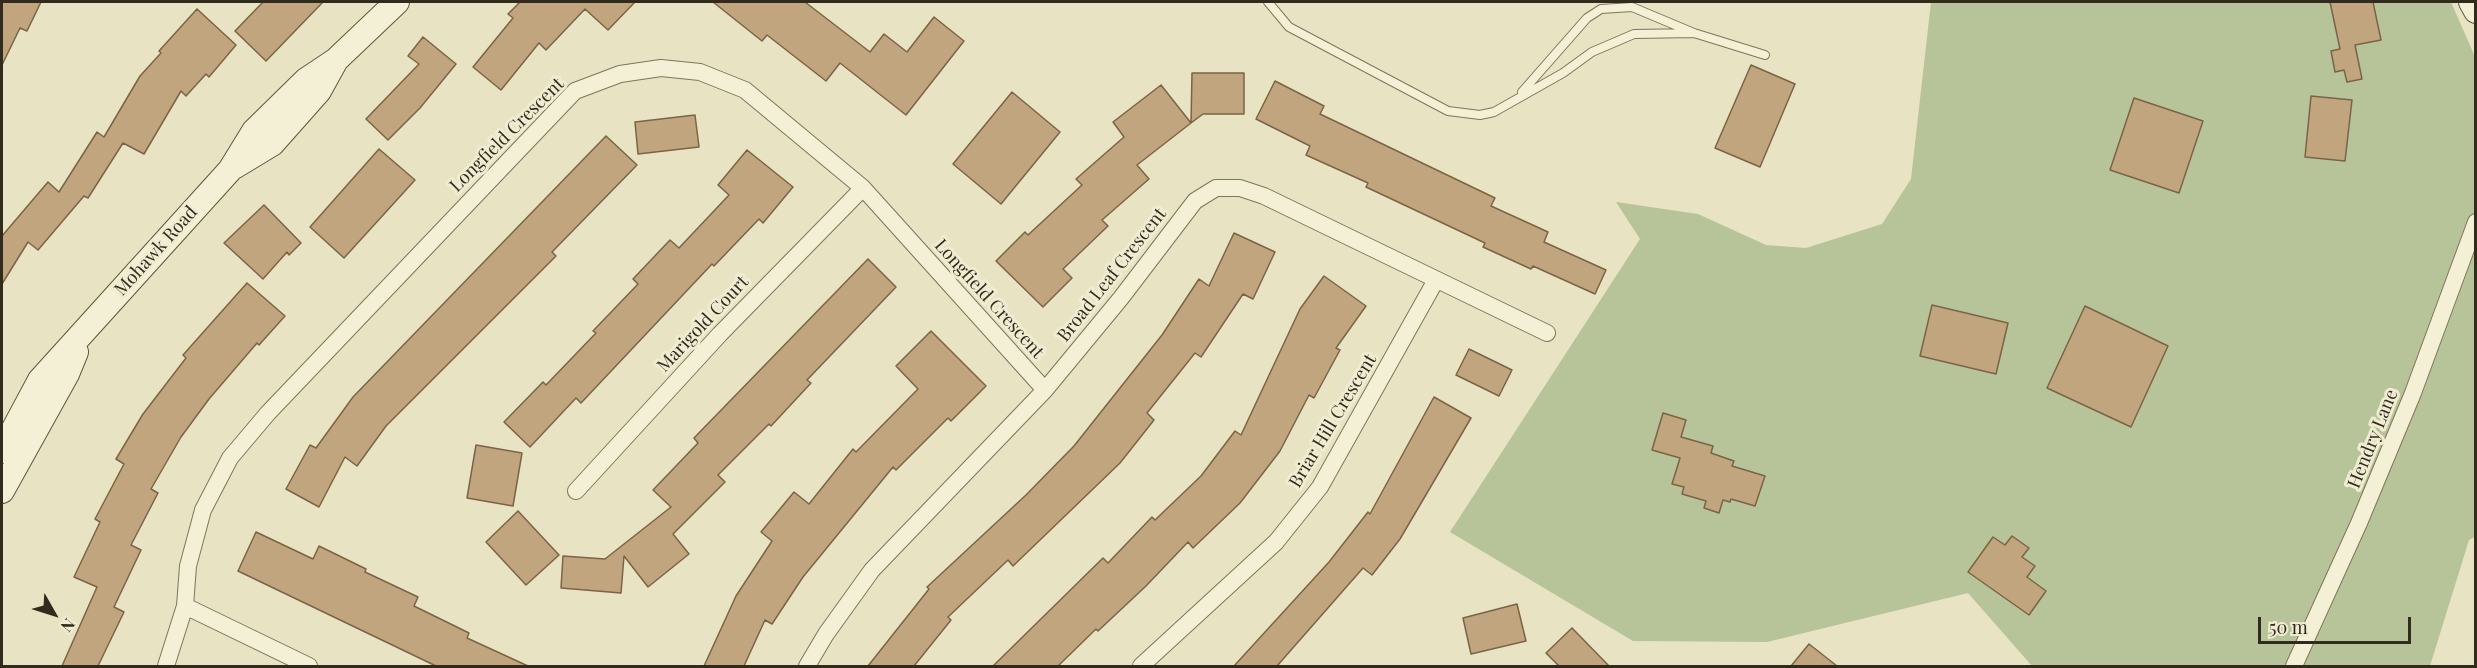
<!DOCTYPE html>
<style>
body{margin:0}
#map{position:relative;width:2477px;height:668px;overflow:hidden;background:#e7e3c3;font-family:"Playfair Display",serif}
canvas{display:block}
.frame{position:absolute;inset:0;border:3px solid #312b1e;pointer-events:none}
.north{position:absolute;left:24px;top:584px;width:60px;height:60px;-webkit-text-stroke:4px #f0ecd2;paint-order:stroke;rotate:129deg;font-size:16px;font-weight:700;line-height:24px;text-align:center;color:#312b1e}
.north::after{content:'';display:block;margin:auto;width:21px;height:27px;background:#312b1e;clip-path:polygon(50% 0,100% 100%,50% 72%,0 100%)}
.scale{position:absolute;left:2258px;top:617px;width:153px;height:27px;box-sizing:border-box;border:3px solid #312b1e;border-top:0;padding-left:8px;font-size:18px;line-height:21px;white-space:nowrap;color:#312b1e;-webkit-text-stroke:4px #f0ecd2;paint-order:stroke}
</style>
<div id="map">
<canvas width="2477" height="668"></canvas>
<div class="frame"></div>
<div class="north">N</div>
<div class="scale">50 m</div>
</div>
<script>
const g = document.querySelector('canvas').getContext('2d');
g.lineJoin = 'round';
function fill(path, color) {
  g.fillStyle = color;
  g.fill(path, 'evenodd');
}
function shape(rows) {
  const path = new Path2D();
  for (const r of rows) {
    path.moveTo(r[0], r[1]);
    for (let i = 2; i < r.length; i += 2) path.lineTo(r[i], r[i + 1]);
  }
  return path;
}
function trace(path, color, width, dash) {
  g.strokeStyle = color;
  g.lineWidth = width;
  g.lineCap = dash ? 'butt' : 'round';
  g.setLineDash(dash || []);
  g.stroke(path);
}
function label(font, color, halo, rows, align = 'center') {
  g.font = font + ' "Playfair Display",serif';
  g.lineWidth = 6;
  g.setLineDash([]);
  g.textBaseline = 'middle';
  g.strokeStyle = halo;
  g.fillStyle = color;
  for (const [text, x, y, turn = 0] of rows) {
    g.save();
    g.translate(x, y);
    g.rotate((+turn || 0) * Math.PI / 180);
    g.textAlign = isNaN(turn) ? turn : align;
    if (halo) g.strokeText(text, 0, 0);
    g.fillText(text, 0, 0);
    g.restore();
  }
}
fill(shape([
 [1931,2,2451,2,2476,59,2476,536,2469,540,2430,666,2032,666,1968,593,1767,642,1633,641,1450,532,1640,239,1616,202,1698,214,1766,245,1806,248,1882,224,1911,179]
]), '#b7c499');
const building = shape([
 [2,2,41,2,27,31,20,28,2,65,2,2],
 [263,2,323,2,266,61,235,31,263,2],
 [520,2,635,2,608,30,585,9,546,50,539,43,501,90,473,67,513,18,508,14,520,2],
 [713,2,805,2,870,52,884,34,907,52,934,17,964,41,906,115,840,63,826,81,767,35,762,41,713,2],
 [2330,2,2373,2,2381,40,2355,45,2362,79,2347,82,2344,70,2335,72,2331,51,2340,49,2330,2],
 [197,9,236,45,209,77,206,74,186,96,181,91,144,154,123,143,88,198,84,196,38,250,28,242,2,284,2,236,48,182,59,192,97,132,104,137,140,76,161,53,159,51,197,9],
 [423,37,456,64,420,108,388,140,366,119,419,64,408,56,423,37],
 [1751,65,1795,84,1760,167,1715,148,1751,65],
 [1192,73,1244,73,1244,114,1203,114,1191,123,1192,73],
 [1275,81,1324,106,1320,114,1495,198,1491,206,1548,232,1544,242,1606,270,1595,294,1533,266,1531,269,1483,247,1485,243,1366,187,1368,183,1306,155,1310,146,1256,119,1275,81],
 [1161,85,1191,123,1137,165,1149,179,1102,220,1108,226,1063,269,1072,278,1043,307,996,261,1025,232,1028,235,1082,185,1076,179,1124,137,1113,122,1161,85],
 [1012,92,1060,132,1001,204,953,164,1012,92],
 [2311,96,2352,100,2345,161,2305,157,2311,96],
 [2134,98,2203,121,2179,193,2110,170,2134,98],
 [695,115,699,147,638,154,635,122,695,115],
 [606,136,637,165,552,252,556,256,386,426,357,466,345,457,319,507,286,489,310,445,316,448,353,397,606,136],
 [379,149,415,180,344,258,310,227,379,149],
 [747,150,793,187,763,223,759,219,714,266,712,264,581,403,576,398,530,447,504,422,543,382,546,385,596,333,593,331,638,284,633,279,670,240,679,248,729,195,718,185,747,150],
 [264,205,301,243,289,255,287,252,263,279,224,243,264,205],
 [1234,233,1275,252,1253,299,1243,294,1201,357,1195,353,1147,413,1154,420,1120,463,1013,566,1008,560,948,617,951,620,914,666,868,666,929,589,927,587,1026,495,1074,446,1162,335,1199,279,1209,286,1234,233],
 [868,259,896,287,807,380,811,383,771,426,769,424,718,475,725,482,673,534,689,554,648,587,624,556,621,593,561,588,563,556,605,559,671,507,653,490,698,443,694,438,868,259],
 [1324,276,1366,306,1336,348,1340,350,1314,398,1309,395,1280,451,1240,503,1193,548,1188,542,1146,586,1098,631,1096,629,1058,666,993,666,1103,558,1108,563,1152,517,1155,520,1201,476,1235,431,1241,435,1300,309,1324,276],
 [247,283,285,316,259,345,257,343,209,399,181,437,151,489,158,493,131,545,141,550,114,607,124,612,98,666,62,666,97,587,74,577,100,522,95,519,124,464,116,459,143,414,186,358,183,355,247,283],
 [1932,305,2008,323,1996,374,1920,356,1932,305],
 [2085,306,2168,346,2131,427,2047,388,2085,306],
 [931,331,986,386,951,421,948,418,896,470,893,467,803,577,772,624,765,620,744,666,704,666,736,596,772,541,761,532,794,492,809,504,853,449,856,452,918,389,896,366,931,331],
 [1469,349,1512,370,1499,396,1456,375,1469,349],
 [1434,397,1471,418,1400,539,1372,575,1363,568,1277,666,1234,666,1329,562,1368,512,1370,514,1434,397],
 [1663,413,1686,420,1681,437,1713,446,1711,453,1734,461,1732,466,1765,476,1755,506,1731,499,1730,502,1723,500,1719,513,1704,508,1706,501,1682,494,1684,487,1672,484,1680,458,1652,450,1663,413],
 [476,445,522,453,513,506,467,498,476,445],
 [518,511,559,555,526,585,486,542,518,511],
 [256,532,313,559,319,546,366,569,365,572,418,597,414,606,469,633,467,638,528,666,436,666,238,571,256,532],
 [2012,536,2029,548,2022,557,2035,566,2027,577,2046,591,2029,615,1968,572,1993,537,2005,545,2012,536],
 [1517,604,1526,641,1471,654,1463,618,1517,604],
 [1572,628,1609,666,1559,666,1546,653,1572,628],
 [1809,644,1837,666,1791,666,1809,644]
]);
fill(building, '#c1a57e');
trace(building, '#7b6445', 1.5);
const lane = shape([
 [1268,2,1289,27,1448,111,1480,115,1494,112,1563,73,1592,52,1634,34,1694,33],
 [1522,92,1587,18,1601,9,1632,7,1694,33,1765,55]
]);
const street = shape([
 [576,491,720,334,863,188],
 [185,606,309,666],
 [166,666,185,606,188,566,203,510,230,458,268,413,575,91,620,74,661,68,700,72,745,90,863,188,1045,390],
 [807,666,826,634,872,570,1045,390,1121,298,1195,201,1216,188,1240,188,1264,196,1547,333],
 [1141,666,1276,542,1320,487,1436,280],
 [2294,666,2359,523,2413,393,2476,222]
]);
const secondary = shape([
 [2471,2,2476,11],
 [234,167,272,144,319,91,335,62],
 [2,451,40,380,230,170,254,131,306,80,336,60,397,2],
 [2,491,67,374,76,352]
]);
trace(lane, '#7f755c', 10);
trace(street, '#7f755c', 18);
trace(secondary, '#615640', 26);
trace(lane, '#f3f0d5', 8);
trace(street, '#f3f0d5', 16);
trace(secondary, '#f3f0d5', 24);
label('18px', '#312b1e', '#f0ecd2', [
 ["Longfield Crescent",507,135,-45],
 ["Mohawk Road",156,251,-48],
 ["Broad Leaf Crescent",1112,275,-52],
 ["Longfield Crescent",989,299,48],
 ["Marigold Court",703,324,-47],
 ["Briar Hill Crescent",1333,421,-59],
 ["Hendry Lane",2373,439,-68]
]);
</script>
